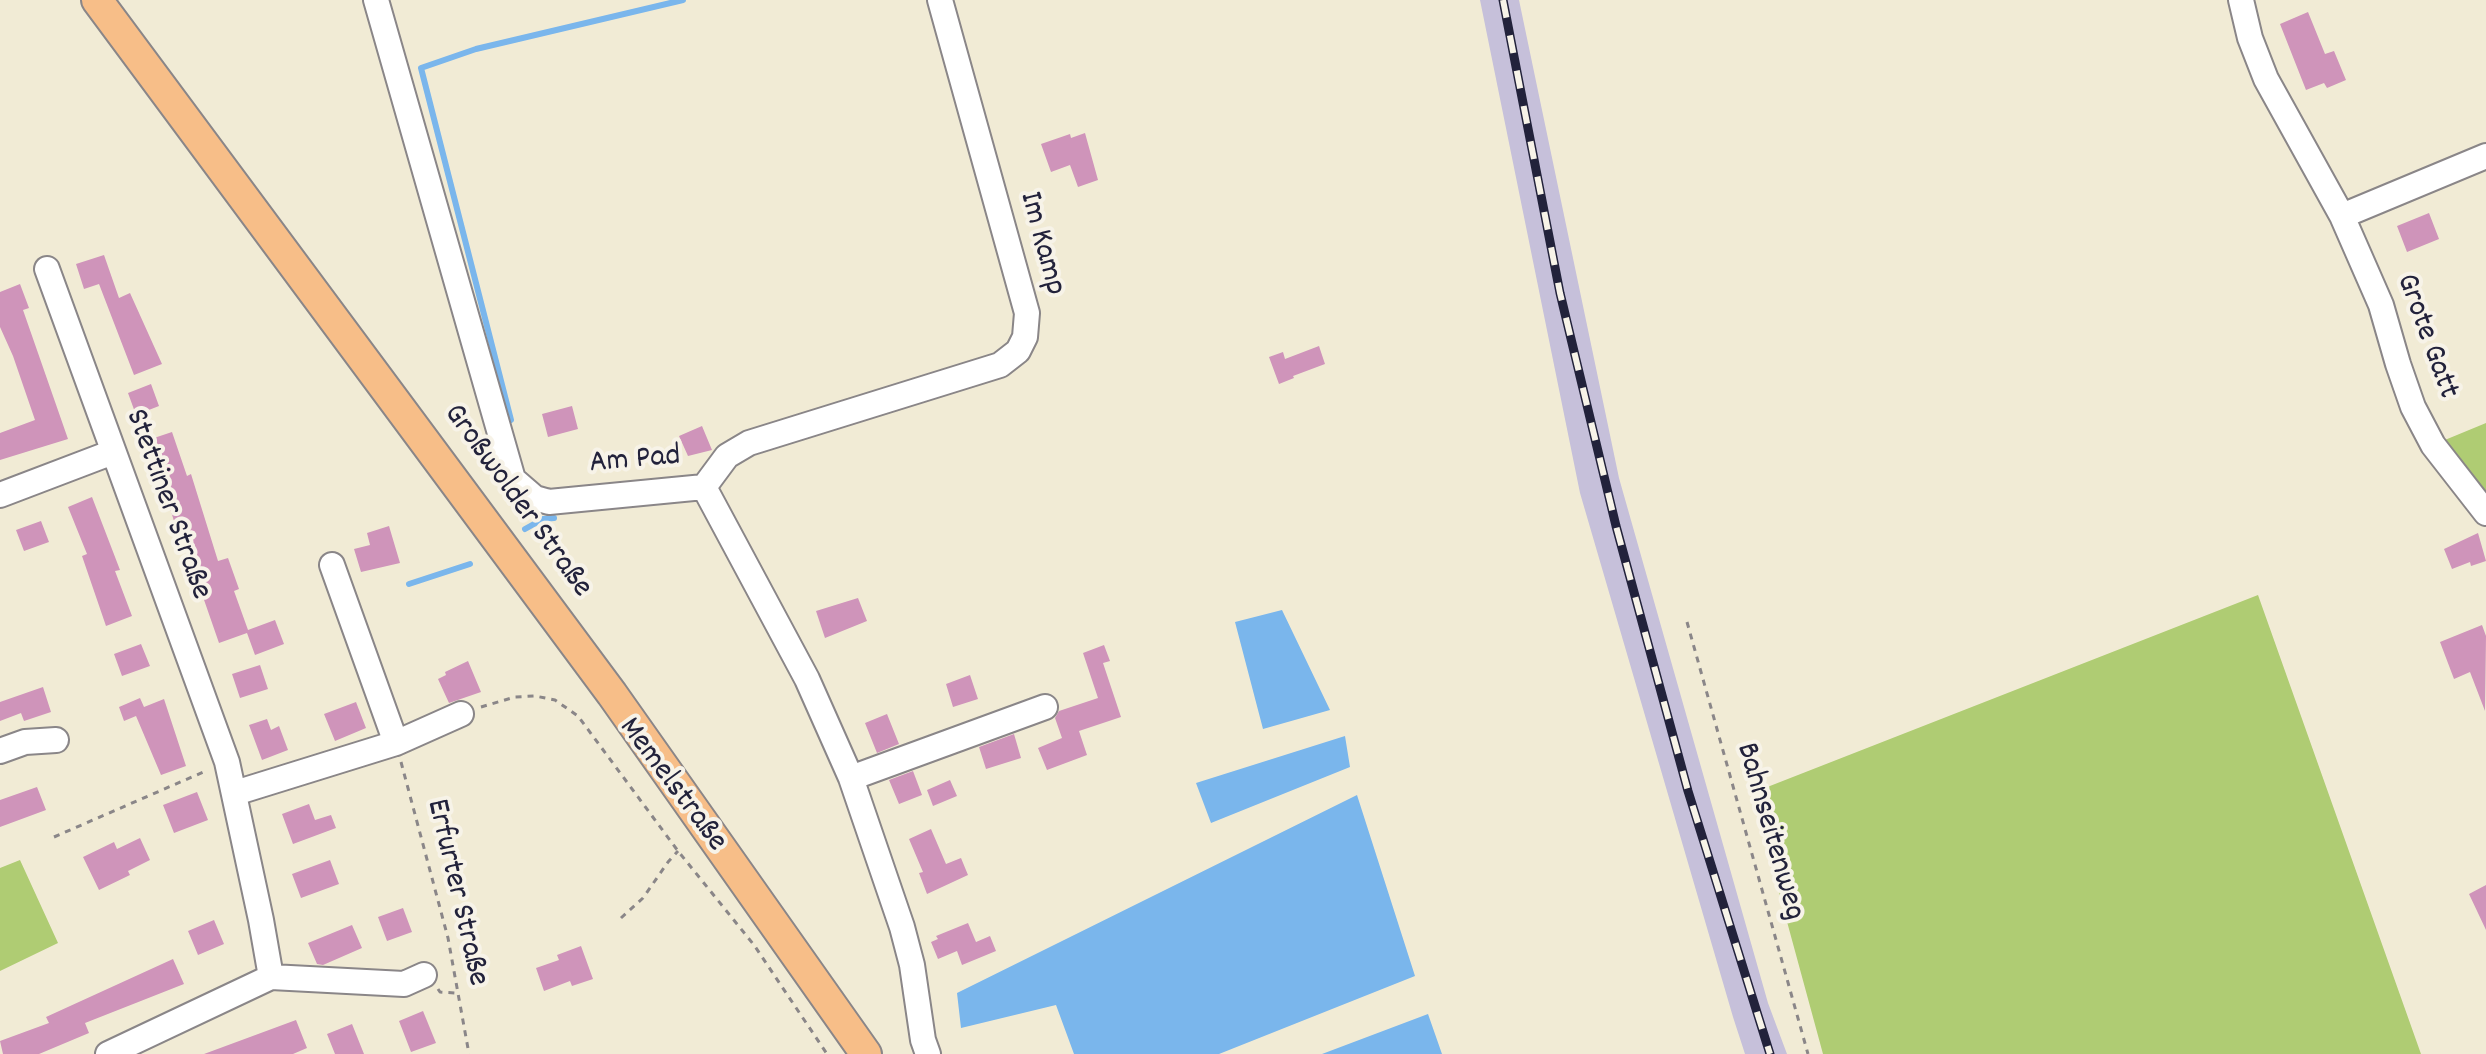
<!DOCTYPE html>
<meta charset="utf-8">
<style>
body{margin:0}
canvas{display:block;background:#f1ebd5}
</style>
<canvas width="2486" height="1054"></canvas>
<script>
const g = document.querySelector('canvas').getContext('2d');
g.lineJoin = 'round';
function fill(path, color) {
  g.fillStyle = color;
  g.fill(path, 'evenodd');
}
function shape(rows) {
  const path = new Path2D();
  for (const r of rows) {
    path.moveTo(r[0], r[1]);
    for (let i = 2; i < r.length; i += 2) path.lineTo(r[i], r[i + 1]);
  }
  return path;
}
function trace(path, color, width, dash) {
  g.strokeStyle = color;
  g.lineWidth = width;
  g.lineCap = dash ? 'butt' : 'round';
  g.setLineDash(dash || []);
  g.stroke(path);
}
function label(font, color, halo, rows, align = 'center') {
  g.font = font + ' Dekko,sans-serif';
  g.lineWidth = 8;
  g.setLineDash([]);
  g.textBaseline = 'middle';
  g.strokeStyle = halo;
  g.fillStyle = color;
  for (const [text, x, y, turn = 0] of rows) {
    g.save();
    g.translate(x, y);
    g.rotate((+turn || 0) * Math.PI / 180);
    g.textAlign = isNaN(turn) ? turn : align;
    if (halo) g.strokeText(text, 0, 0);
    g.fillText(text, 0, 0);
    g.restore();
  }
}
fill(shape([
 [1480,0,1519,0,1619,478,1768,1003,1787,1054,1745,1054,1733,1017,1580,493]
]), '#c6c0da');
fill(shape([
 [2486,423,2486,502,2440,442],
 [2258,595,2421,1054,1823,1054,1752,793],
 [20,860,58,943,0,971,0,868]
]), '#afcc73');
fill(shape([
 [1282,610,1330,710,1263,729,1235,622],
 [1345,736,1350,767,1211,823,1196,783],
 [1357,795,1415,976,1219,1054,1074,1054,1056,1005,961,1028,957,993],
 [1428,1014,1442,1054,1322,1054]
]), '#7ab6ec');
trace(shape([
 [511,420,421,68,476,49,683,0],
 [525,529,543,519,554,518],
 [409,584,470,564]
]), '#7ab6ec', 6);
fill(shape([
 [2308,12,2325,54,2334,51,2346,80,2327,88,2324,83,2306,90,2280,24],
 [1085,133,1098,180,1078,187,1070,165,1051,172,1041,144,1070,134,1071,138],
 [2429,213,2439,239,2407,252,2397,226],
 [104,255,119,298,130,293,162,364,134,375,99,284,84,289,76,264],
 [20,284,29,308,23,310,68,439,0,460,0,433,35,420,13,356,0,327,0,292],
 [1319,346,1325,364,1293,376,1294,378,1279,384,1269,357,1283,352,1285,359],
 [151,384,159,406,136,415,128,393],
 [572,406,578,429,548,437,542,414],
 [702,426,712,450,688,456,679,436],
 [172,432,187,476,191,474,218,561,228,558,239,589,234,591,248,630,275,620,284,644,255,655,247,633,219,643,186,548,183,549,148,440],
 [92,497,120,570,115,571,132,616,106,626,82,556,87,554,68,507],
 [41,521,49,542,24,551,16,530],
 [389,526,400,563,361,572,354,549,370,545,367,533],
 [2478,533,2486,561,2471,566,2470,562,2452,569,2444,549],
 [858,598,867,621,825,638,816,611],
 [2482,625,2486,636,2485,711,2470,672,2454,679,2440,642],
 [141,644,150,666,122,676,114,654],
 [1104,645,1110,661,1103,663,1121,717,1079,731,1087,755,1047,770,1038,748,1062,738,1055,718,1059,711,1098,698,1083,653],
 [468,661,481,692,449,703,438,679,446,675,445,672],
 [260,665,268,689,240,698,232,674],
 [970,675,978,699,953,707,946,684],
 [43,687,51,712,24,721,21,713,0,721,0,702],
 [140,698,144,707,164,699,186,766,161,775,136,716,124,721,119,707],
 [356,702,366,728,335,741,324,714],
 [887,714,899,744,877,753,865,723],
 [267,719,271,730,279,726,288,750,262,760,249,725],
 [1014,734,1021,758,986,769,979,747],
 [913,771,922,795,899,804,889,780],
 [950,780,957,796,933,806,927,790],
 [37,787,46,810,0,827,0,800],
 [197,792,208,820,174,833,163,805],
 [309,804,315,820,331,815,336,828,293,844,282,814],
 [931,829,946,864,961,858,968,875,927,894,919,873,923,872,909,839],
 [140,838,150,860,128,871,130,875,99,890,83,857,114,842,117,849],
 [330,860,339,884,301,898,292,874],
 [2486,885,2486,930,2469,894],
 [403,908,412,932,387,941,378,917],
 [214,920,224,944,198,955,188,931],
 [968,923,976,942,990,936,996,951,962,965,957,951,938,959,931,942,938,939,936,936],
 [352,925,362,948,323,965,317,964,308,943],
 [581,946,593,979,572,986,570,981,544,991,536,968,559,960,557,955],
 [173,959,184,984,85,1023,89,1033,39,1054,3,1054,0,1041,49,1023,46,1017],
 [423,1011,436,1043,411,1052,399,1021],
 [296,1020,307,1048,293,1054,204,1054],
 [352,1024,364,1054,335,1054,327,1034]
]), '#cf94ba');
const minor = shape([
 [376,0,513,479,535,498,549,502,704,487],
 [2241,0,2250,38,2266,79,2342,216,2381,305,2398,364,2413,407,2433,445,2486,513],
 [2342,216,2486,156],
 [47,269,227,762,261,920,271,977],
 [704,487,727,456,749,443,1000,365,1018,351,1025,337,1027,313,940,0],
 [704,487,807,679,851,778,902,927,912,965,923,1040,928,1054],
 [0,495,113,452],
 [332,565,396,743],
 [0,751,25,742,56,740],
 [851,778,1045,707],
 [235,793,396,743,461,714],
 [108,1054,271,977,404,984,424,975]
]);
const major = shape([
 [97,0,612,694,866,1054]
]);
trace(minor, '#8a8688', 28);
trace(major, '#8a8688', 34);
trace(shape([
 [1687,622,1808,1054],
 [481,707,515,697,535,696,555,700,578,716,678,851,754,945,827,1054],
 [401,762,448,938,469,1054],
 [54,837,208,770],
 [621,918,643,898,668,862,678,851],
 [438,989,440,992,456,993]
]), '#8a8688', 3, [6, 6]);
trace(minor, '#fff', 24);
trace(major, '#f7be88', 30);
const rail = shape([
 [1503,0,1560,293,1616,526,1688,791,1770,1054]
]);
trace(rail, '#22223b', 9);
trace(rail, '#f7f3e8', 6, [18]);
label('32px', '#22223b', '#f7f3e8', [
 ["Im Kamp",1040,244,75],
 ["Grote Gatt",2425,337,70],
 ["Am Pad",635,462,-5],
 ["Großwolder Straße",516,502,54],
 ["Stettiner Straße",166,505,70],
 ["Memelstraße",671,786,53],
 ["Bahnseitenweg",1768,832,74],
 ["Erfurter Straße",455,893,77]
]);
</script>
